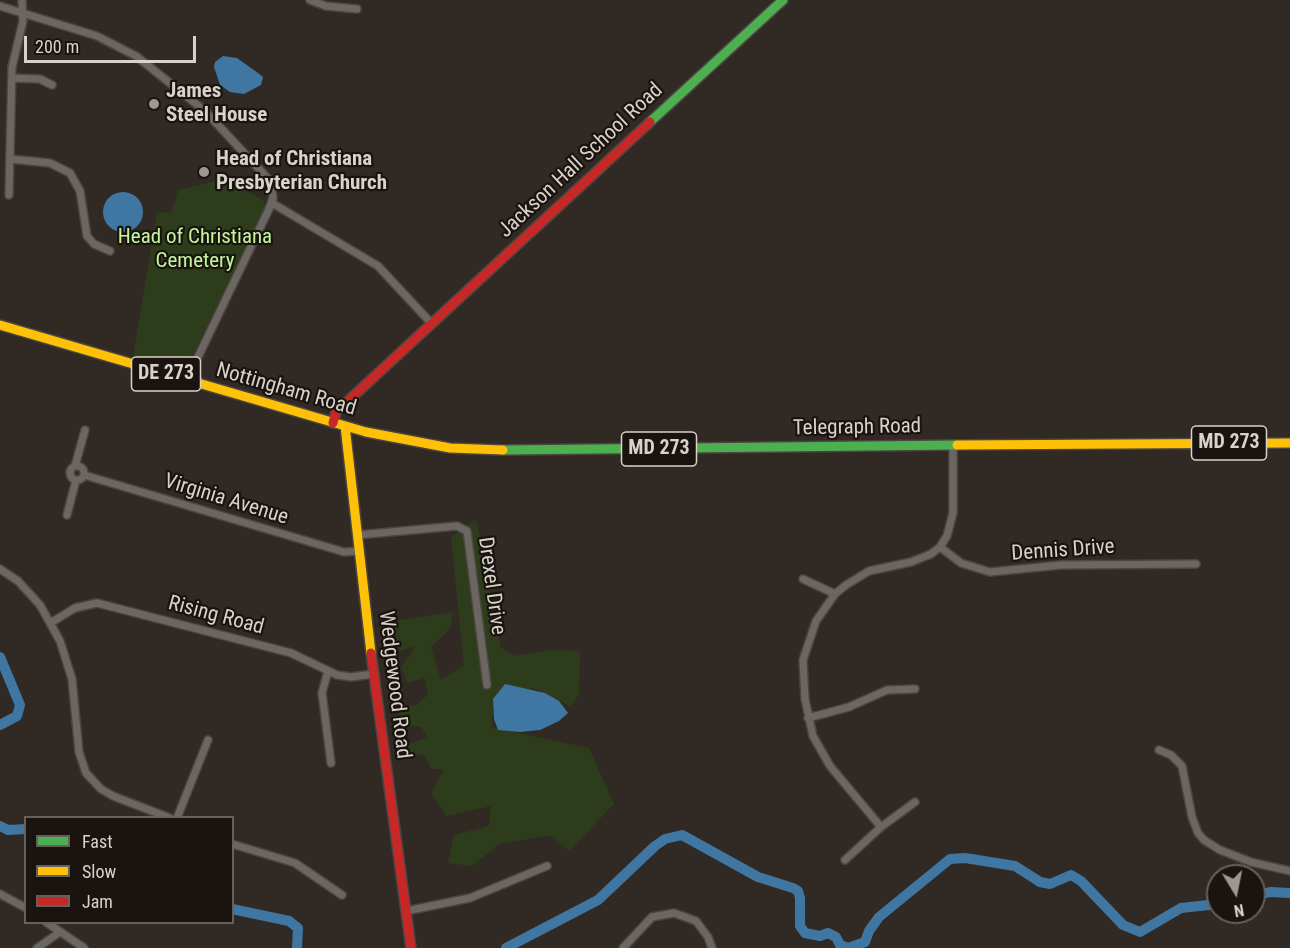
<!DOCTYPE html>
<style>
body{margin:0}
#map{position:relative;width:1290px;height:948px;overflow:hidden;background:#312a24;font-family:"Roboto Condensed",sans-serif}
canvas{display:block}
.legend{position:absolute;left:24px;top:816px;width:210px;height:108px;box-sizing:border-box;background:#19140f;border:2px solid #66605a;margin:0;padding:8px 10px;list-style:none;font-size:18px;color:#d9d1ca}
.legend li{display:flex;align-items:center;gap:12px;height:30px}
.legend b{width:30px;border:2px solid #66605a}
.north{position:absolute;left:1206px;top:864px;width:60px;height:60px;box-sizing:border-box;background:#19140f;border:2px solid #66605a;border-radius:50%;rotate:170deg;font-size:16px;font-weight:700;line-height:24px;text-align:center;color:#d9d1ca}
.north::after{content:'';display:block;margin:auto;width:21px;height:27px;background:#9e9790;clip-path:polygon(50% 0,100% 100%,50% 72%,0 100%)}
.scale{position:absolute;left:24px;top:36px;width:172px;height:27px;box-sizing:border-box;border:3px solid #d9d1ca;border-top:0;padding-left:8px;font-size:18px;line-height:21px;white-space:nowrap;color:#d9d1ca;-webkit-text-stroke:4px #19140f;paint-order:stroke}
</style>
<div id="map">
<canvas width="1290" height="948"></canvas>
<ul class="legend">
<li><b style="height:8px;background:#4caf50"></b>Fast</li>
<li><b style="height:8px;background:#ffc107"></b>Slow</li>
<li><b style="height:8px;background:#c62828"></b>Jam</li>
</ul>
<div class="north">N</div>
<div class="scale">200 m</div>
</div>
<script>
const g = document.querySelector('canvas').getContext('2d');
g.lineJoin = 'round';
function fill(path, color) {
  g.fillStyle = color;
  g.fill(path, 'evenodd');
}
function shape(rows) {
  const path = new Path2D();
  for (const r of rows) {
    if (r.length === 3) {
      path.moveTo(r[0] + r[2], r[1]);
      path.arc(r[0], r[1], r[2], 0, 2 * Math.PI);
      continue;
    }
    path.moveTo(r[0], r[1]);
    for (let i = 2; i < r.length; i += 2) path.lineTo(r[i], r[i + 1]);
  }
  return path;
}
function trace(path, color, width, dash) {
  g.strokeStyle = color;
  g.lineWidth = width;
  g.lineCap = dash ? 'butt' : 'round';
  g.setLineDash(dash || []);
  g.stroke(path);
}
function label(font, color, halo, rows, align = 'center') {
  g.font = font + ' "Roboto Condensed",sans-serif';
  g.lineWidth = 4.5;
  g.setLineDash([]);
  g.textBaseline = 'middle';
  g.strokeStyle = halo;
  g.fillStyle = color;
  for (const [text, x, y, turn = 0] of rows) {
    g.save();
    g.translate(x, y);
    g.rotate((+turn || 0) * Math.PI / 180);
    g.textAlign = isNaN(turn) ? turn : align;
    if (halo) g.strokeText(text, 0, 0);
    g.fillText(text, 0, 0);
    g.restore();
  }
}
fill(shape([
 [223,179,263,200,265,207,184,373,133,357,157,212,171,213,178,190],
 [474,520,477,522,501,648,515,656,548,650,580,651,579,695,570,706,533,688,496,696,491,727,589,748,614,804,569,851,551,835,499,844,472,866,448,863,454,835,489,826,491,806,446,816,431,793,444,769,431,769,425,756,409,753,406,744,428,738,421,727,396,723,402,706,416,705,428,695,425,678,407,683,401,667,416,646,399,651,393,621,453,612,450,629,431,647,441,680,464,665,451,537]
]), '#2d3d1c');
fill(shape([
 [223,56,237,58,258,73,263,77,261,85,244,94,230,92,220,85,214,67,215,62],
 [123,212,20],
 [505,684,545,693,559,701,568,713,559,721,540,730,520,732,498,730,494,719,493,699]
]), '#4076a2');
trace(shape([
 [0,657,20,705,17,716,0,725],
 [0,826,8,830,26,829],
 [1254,896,1270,892,1290,893],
 [232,909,289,921,298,928,297,948],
 [506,948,598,900,655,846,665,839,682,835,758,877,793,888,798,891,800,898,800,926,805,933,820,936,828,933,836,937,840,945,848,948,865,942,869,931,879,917,950,859,965,858,1015,866,1040,882,1050,884,1071,875,1081,881,1123,925,1140,932,1181,908,1218,904]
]), '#4076a2', 10);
const street = shape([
 [310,0,326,6,357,9],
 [0,6,97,36,136,56,205,111,271,182,273,198,269,209,187,380],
 [12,78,40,79,52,85],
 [10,159,50,163,70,173,80,191,87,236,94,244,110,251],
 [9,195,12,67,23,21,22,0],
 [272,203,378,266,432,324],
 [77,473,7],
 [75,466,85,430],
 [84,475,344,552,359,551],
 [67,515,76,480],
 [357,535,457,526,467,531,487,685],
 [940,547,961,563,990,572,1061,565,1196,564],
 [0,569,18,581,40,605,60,641,72,679,79,752,86,773,101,789,113,796,170,818],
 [803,579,835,594],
 [52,622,75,608,97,603,291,653,337,675,351,677,373,674],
 [328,671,322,693,331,763],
 [808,718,849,707,887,690,915,689],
 [1159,750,1171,755,1182,766,1192,817,1198,833,1204,840,1220,850,1251,862,1290,871],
 [177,818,208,740],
 [881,827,830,766,813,736,805,699,803,660,816,621,835,594,846,585,869,571,911,562,931,554,940,547,947,536,953,513,953,445],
 [232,844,295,863,342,895],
 [845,860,881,827,915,802],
 [0,894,26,908],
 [406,911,470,898,547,866],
 [46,922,84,948],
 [37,948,60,932],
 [623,948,652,917,674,913,696,921,708,937,712,948]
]);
const fast = shape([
 [650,122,783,0],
 [503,450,957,445]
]);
const slow = shape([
 [0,325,366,432,450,448,503,450],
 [345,426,371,653],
 [957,445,1290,443]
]);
const jam = shape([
 [333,423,336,412,650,122],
 [371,653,411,948]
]);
trace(street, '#4a453f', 10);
trace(fast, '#4a453f', 12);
trace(slow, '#4a453f', 12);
trace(jam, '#4a453f', 12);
trace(street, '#6c6662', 7);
trace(fast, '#4caf50', 9);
trace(slow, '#ffc107', 9);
trace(jam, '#c62828', 9);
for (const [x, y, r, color] of [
 [154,104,6,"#9e9790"],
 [204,172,6,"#9e9790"]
]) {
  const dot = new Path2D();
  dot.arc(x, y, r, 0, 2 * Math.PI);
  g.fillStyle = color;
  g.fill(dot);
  trace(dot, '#19140f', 2);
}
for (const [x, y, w] of [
 [166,374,69],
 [1229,443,75],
 [659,449,75]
]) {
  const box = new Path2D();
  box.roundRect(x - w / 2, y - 17, w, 34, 4.5);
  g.fillStyle = '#19140f';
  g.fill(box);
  trace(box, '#d9d1ca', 1.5);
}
label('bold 20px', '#d9d1ca', null, [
 ["DE 273",166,374],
 ["MD 273",1229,443],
 ["MD 273",659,449]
]);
label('bold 21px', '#d9d1ca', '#19140f', [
 ["James",166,92],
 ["Steel House",166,116],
 ["Head of Christiana",216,160],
 ["Presbyterian Church",216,184]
], 'left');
label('21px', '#d9d1ca', '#19140f', [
 ["Jackson Hall School Road",581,161,-43],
 ["Nottingham Road",286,390,16],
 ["Telegraph Road",857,428,-1],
 ["Virginia Avenue",226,500,17],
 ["Dennis Drive",1063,551,-4],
 ["Drexel Drive",491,586,82],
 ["Rising Road",216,616,15],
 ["Wedgewood Road",394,685,83]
]);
label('21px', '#c5f69d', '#19140f', [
 ["Head of Christiana",195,238],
 ["Cemetery",195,262]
]);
</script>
